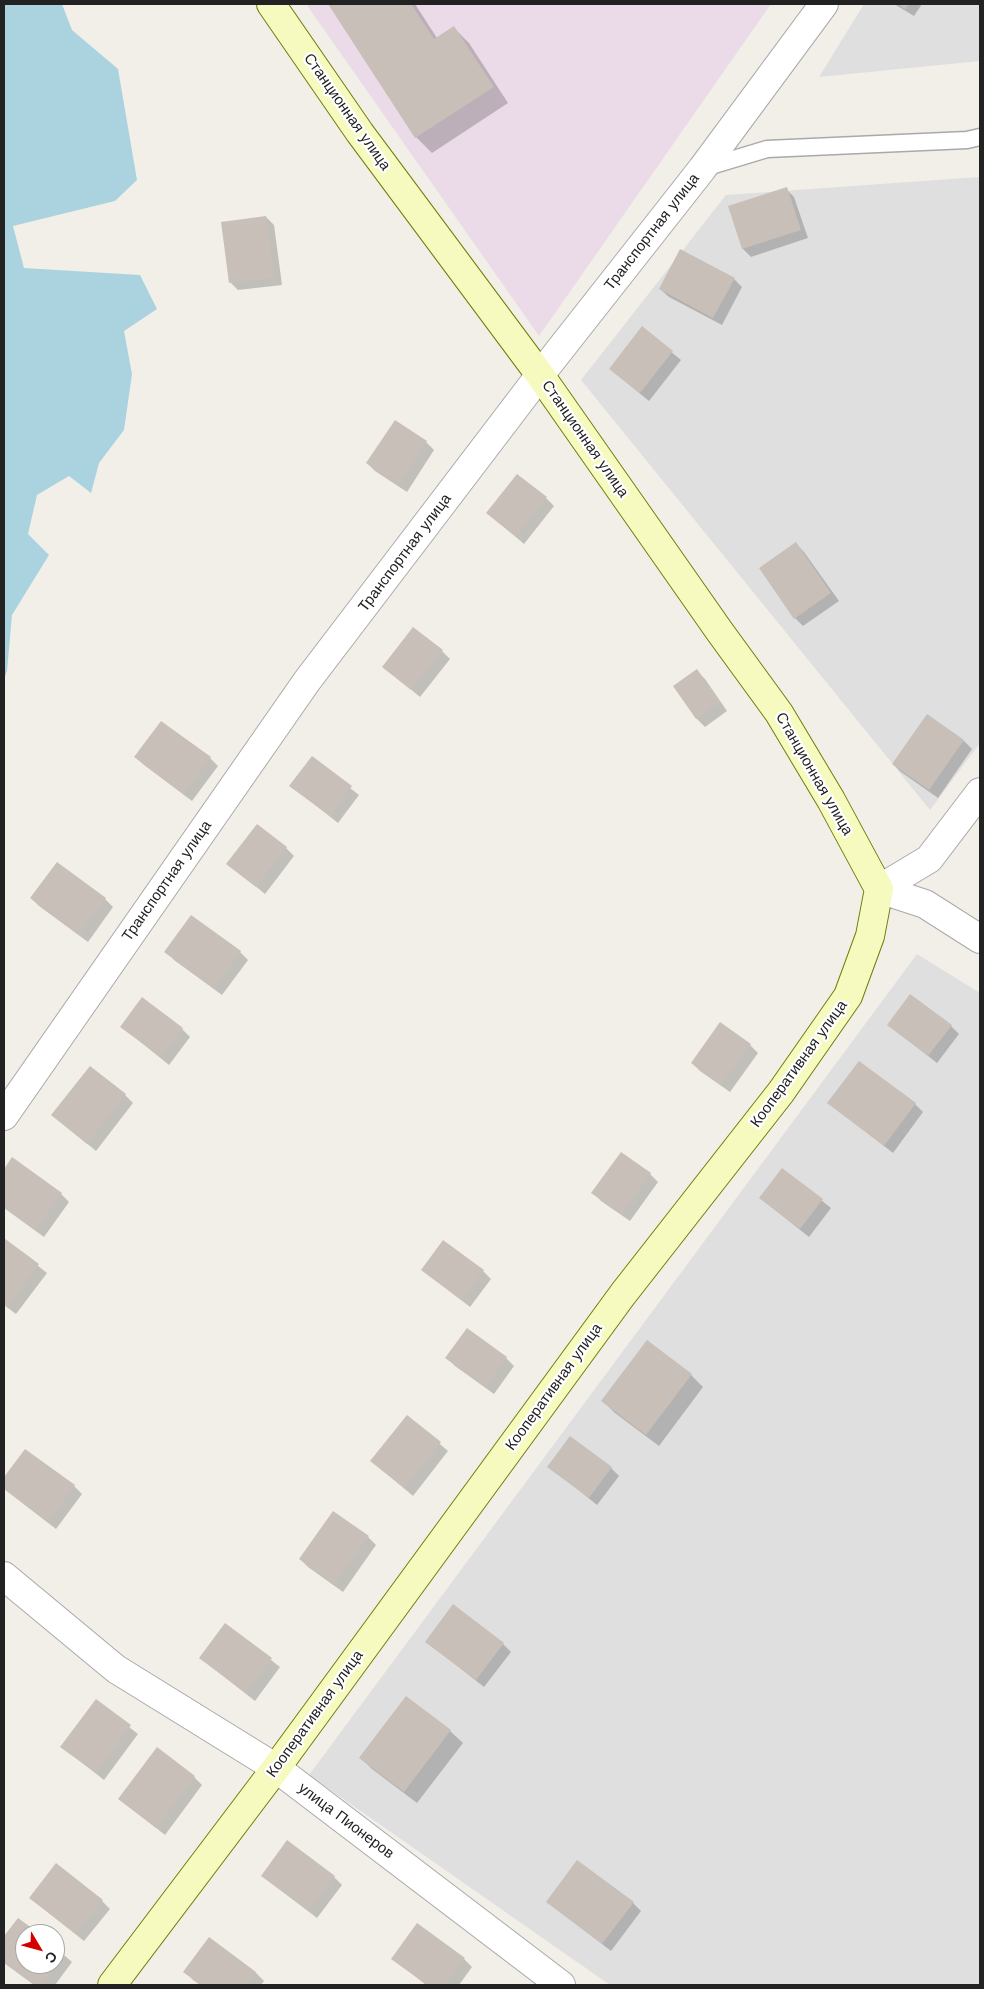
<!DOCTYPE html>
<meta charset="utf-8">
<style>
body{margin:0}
#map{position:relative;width:984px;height:1989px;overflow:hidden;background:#f2efe9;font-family:"Work Sans",sans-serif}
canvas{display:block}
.frame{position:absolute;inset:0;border:5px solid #222;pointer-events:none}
.north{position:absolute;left:15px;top:1924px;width:50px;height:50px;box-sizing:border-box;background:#fff;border:1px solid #a7a7a7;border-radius:50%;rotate:127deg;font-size:14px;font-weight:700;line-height:20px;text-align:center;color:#222}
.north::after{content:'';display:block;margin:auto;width:18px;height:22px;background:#d40000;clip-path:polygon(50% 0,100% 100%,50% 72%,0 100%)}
</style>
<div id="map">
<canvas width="984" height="1989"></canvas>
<div class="frame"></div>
<div class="north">С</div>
</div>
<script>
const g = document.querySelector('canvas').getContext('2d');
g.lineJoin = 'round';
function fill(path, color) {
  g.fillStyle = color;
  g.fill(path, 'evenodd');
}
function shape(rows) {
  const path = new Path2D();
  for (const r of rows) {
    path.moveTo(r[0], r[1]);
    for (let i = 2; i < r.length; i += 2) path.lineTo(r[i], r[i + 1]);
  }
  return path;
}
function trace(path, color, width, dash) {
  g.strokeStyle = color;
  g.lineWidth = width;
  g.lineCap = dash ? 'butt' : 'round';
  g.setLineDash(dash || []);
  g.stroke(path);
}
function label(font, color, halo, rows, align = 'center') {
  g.font = font + ' "Work Sans",sans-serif';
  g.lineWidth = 4.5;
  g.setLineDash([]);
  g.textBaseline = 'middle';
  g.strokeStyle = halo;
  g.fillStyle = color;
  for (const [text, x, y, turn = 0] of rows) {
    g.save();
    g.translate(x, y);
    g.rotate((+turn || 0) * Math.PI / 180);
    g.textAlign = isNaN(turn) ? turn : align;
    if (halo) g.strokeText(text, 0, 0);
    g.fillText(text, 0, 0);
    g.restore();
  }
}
fill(shape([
 [864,4,980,4,980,61,819,77],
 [980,177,980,743,930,810,581,380,726,195],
 [917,954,980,993,980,1985,610,1985,309,1775]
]), '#e0dfdf');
fill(shape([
 [306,4,771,4,539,336]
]), '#ebdbe8');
fill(shape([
 [4,4,62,4,72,30,118,69,137,180,115,201,13,226,24,268,140,275,157,309,124,331,132,374,124,430,99,463,91,493,69,476,37,495,28,534,49,555,12,615,7,671,4,679]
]), '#aad3df');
fill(shape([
 [329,4,415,4,437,38,454,28,469,43,508,103,432,153,416,137],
 [894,4,922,4,914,16],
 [786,189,794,197,808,238,751,257,743,249,730,207],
 [266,217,274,225,282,285,238,290,230,282],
 [734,279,742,287,722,325,669,297,660,289],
 [642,328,681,360,649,401,610,369],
 [396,422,426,442,434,450,407,492,375,471,367,463],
 [546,498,554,506,524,544,488,513],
 [796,544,804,552,839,601,803,626,795,618],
 [442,651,450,659,420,697,384,667],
 [697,671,705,679,727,711,705,727,697,719,674,687],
 [928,716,964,741,972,749,938,798,901,772,893,764],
 [136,757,210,758,218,766,192,801,144,765],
 [312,758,359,795,338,823,291,786],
 [286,848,294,856,265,894,228,864],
 [57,864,105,899,113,907,88,942,39,906,31,898],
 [166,951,240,952,248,960,222,995,174,960],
 [889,1025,951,1026,959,1034,937,1063],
 [122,1027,182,1029,190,1037,169,1065],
 [750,1045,758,1053,730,1092,700,1071,692,1063],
 [859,1063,915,1104,923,1112,893,1153,829,1103],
 [125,1095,133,1103,96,1151,53,1115],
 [621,1153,650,1174,658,1182,630,1221,601,1201,593,1193],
 [13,1159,61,1194,69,1202,44,1237,4,1208,4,1171],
 [782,1169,831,1208,809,1237,760,1198],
 [4,1239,47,1273,16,1314,4,1305],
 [423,1270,483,1271,491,1279,470,1307],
 [447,1358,506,1358,514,1366,494,1394,455,1366],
 [691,1375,703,1387,659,1446,615,1413,603,1401],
 [407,1416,448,1451,413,1496,372,1461],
 [25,1450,74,1486,82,1494,56,1529,4,1489,4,1479],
 [549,1466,611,1468,619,1476,597,1505],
 [368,1537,376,1545,343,1592,308,1567,300,1559],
 [225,1624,280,1667,255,1701,200,1658],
 [427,1642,503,1644,511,1652,484,1687],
 [406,1697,450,1731,463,1743,417,1803,372,1769,360,1757],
 [96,1701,138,1734,104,1780,62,1747],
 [194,1777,202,1785,165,1835,120,1799],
 [263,1875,334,1877,342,1885,317,1918,271,1883],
 [30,1898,102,1901,110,1909,84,1941],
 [547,1901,633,1903,641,1911,611,1951],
 [18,1919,38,1934,25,1934,25,1964,55,1964,55,1947,72,1962,55,1985,34,1985,4,1963,4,1939],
 [209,1939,256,1973,264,1981,261,1985,200,1985,193,1980,185,1972],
 [393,1958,464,1959,472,1967,459,1985,426,1985]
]), '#0003');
fill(shape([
 [328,4,411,4,434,39,454,26,494,87,415,138],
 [897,4,909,4,905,9],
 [787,187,801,230,742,249,728,206],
 [266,216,274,277,229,283,221,222],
 [680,249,735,278,713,318,659,289],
 [642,326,673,351,640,393,609,369],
 [395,420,427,441,398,485,366,463],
 [517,474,547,497,516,537,486,513],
 [796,542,831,593,794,619,759,568],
 [413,627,443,650,411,690,382,667],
 [697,669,720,702,696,719,673,686],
 [927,714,964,740,929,790,892,764],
 [161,721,211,757,184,794,134,757],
 [312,756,352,786,330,816,289,786],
 [257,824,287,847,256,887,226,864],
 [57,862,106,898,79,935,30,898],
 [191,915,241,951,214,988,164,952],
 [910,994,952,1025,928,1056,887,1025],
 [142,997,183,1028,161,1057,120,1027],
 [720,1022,751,1044,721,1085,691,1063],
 [859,1061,916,1103,884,1146,827,1103],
 [90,1066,126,1094,87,1144,51,1115],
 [621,1152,651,1173,622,1214,591,1193],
 [12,1157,62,1193,35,1230,4,1207,4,1169],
 [782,1168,823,1199,800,1229,759,1198],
 [4,1238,39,1264,8,1307,4,1304],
 [443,1240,484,1270,461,1300,421,1270],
 [467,1328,507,1357,486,1387,445,1358],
 [647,1340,692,1374,646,1435,601,1401],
 [407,1415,441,1442,404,1488,370,1461],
 [570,1436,612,1467,589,1498,547,1467],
 [25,1449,75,1485,48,1521,4,1489,4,1477],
 [333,1511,369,1536,334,1584,299,1559],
 [453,1604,504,1643,476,1680,425,1642],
 [225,1623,272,1658,246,1693,199,1658],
 [406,1696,451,1730,404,1792,359,1758],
 [96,1699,131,1725,96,1773,60,1747],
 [157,1747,195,1776,156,1828,118,1799],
 [287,1840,335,1876,309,1911,261,1876],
 [577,1860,634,1902,602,1944,546,1902],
 [56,1863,103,1900,76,1934,29,1898],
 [18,1918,40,1934,25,1934,25,1964,55,1964,55,1945,65,1953,41,1985,36,1985,4,1962,4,1936],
 [417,1923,465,1958,445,1985,427,1985,391,1959],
 [209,1937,256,1972,247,1985,201,1985,183,1972]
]), '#c7bfb8');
const lane = shape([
 [704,168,767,149,967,140,980,137]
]);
const street = shape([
 [879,889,929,859,980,792],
 [879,889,925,904,980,939],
 [4,1116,307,681,540,375,702,169,824,4],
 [4,1576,116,1669,276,1768,561,1985]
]);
const secondary = shape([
 [112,1985,276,1768,623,1294,781,1092,848,996,870,936,879,889,831,800,779,713,720,632,540,375,360,133,271,4]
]);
trace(lane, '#a9a9a9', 19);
trace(street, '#a9a9a9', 30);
trace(secondary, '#707d05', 30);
trace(lane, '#fff', 16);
trace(street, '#fff', 28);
trace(secondary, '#f7fabf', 28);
label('15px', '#222', '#fff', [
 ["Станционная улица",347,112,55],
 ["Транспортная улица",652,232,-52],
 ["Станционная улица",585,439,55],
 ["Транспортная улица",405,553,-53],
 ["Станционная улица",814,774,60],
 ["Транспортная улица",167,881,-55],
 ["Кооперативная улица",799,1064,-54],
 ["Кооперативная улица",554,1387,-54],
 ["Кооперативная улица",315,1714,-54],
 ["улица Пионеров",346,1821,37]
]);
</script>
